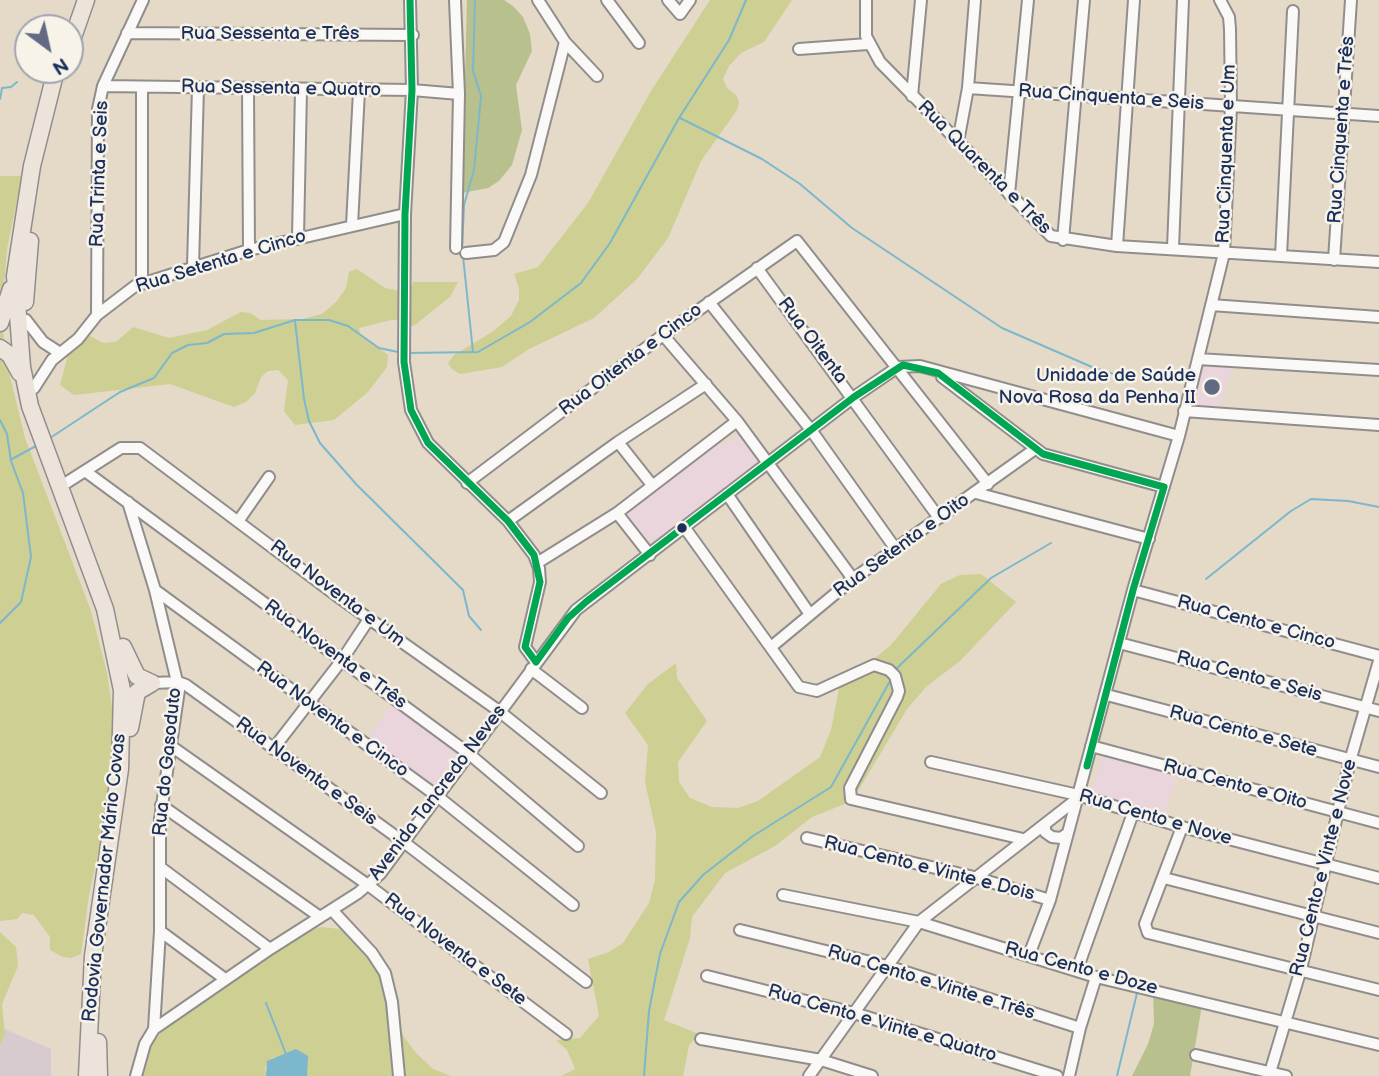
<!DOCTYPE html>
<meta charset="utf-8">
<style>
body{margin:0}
#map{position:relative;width:1379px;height:1076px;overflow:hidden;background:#e5d9c8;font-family:"Balsamiq Sans",sans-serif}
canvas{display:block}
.north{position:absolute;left:14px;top:14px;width:70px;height:70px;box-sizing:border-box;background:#f7f3e8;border:2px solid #9fa5b1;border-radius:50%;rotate:147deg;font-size:19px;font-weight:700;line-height:28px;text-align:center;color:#1b2f5e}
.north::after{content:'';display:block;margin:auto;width:24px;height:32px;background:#626a83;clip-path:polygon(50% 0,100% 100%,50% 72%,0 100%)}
</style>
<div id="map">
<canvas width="1379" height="1076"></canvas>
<div class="north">N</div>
</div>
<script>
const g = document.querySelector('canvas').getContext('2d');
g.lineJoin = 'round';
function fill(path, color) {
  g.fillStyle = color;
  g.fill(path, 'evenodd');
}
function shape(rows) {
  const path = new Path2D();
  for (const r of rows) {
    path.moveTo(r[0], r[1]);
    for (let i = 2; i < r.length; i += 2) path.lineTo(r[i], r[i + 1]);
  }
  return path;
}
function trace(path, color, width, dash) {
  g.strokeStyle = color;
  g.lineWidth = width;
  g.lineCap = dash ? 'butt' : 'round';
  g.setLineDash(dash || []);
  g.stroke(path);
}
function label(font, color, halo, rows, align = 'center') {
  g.font = font + ' "Balsamiq Sans",sans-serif';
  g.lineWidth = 5;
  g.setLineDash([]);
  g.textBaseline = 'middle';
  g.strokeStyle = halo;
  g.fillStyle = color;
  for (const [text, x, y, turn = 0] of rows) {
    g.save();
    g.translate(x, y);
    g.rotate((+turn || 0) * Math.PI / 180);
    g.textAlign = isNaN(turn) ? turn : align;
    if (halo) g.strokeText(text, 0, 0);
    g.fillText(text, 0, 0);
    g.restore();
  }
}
fill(shape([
 [1203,366,1233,366,1219,410,1192,409],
 [740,434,761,462,647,545,623,513,720,441,724,446],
 [392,704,461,754,436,788,367,738],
 [1103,754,1178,774,1165,814,1092,794]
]), '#e9d5db');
fill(shape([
 [0,1027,51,1049,51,1076,0,1076]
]), '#d7cbcf');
fill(shape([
 [710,0,792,0,764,42,741,53,729,66,723,79,727,88,736,95,739,102,737,110,701,161,668,238,637,279,594,318,529,349,502,367,460,374,452,369,448,363,454,355,492,332,511,316,519,300,519,288,514,274,538,267,588,203,651,91],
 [0,176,22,176,7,249,2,311,5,356,25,438,91,611,107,673,112,708,112,769,104,825,89,895,81,954,71,958,63,957,50,950,50,937,34,915,22,913,17,919,0,921],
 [357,269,385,288,400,291,411,288,413,282,458,282,450,297,416,324,410,327,400,320,391,320,359,328,360,334,388,355,387,367,368,392,334,420,295,425,284,411,288,380,278,370,268,371,261,377,255,393,246,402,234,407,170,384,74,395,60,385,69,351,90,336,103,343,116,342,133,327,169,338,207,330,241,312,250,313,261,320,302,319,322,314,336,302,346,288,349,272],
 [981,574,1016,602,960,661,927,686,907,709,852,801,812,817,775,846,725,873,692,917,690,938,664,1020,699,1034,689,1045,683,1076,561,1076,575,1069,567,1050,556,1040,580,1038,599,1016,588,959,609,952,623,943,649,903,655,880,656,832,645,782,648,745,625,713,648,684,676,663,677,678,707,721,678,762,679,782,690,798,712,807,738,808,758,801,820,757,831,730,839,688,891,645,941,584,960,575],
 [321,927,340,929,361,945,375,965,404,1037,416,1053,433,1069,451,1076,307,1076,307,1068,280,1056,272,1058,265,1068,266,1076,142,1076,146,1050,172,1020,305,932],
 [0,932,16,947,18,966,2,1004,5,1035,0,1045]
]), '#cdcf93');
fill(shape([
 [467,0,504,0,513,6,523,17,530,34,532,51,516,85,522,130,512,165,499,181,488,188,462,193],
 [1153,991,1202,1005,1190,1076,1132,1076,1148,1044,1154,1024]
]), '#b8c08d');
fill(shape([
 [296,1049,308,1056,307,1076,266,1076,267,1061]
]), '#7cb7cc');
trace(shape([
 [0,99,2,88,11,87,17,82],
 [680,118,762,159,800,184,852,228,1002,328,1092,367,1123,377],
 [462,251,464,205,474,170,481,96,473,71,475,0],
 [463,256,473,352],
 [295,321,304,399,309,421,320,443,356,484,463,590,469,616,481,630],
 [407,353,478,352,530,322,581,283,610,243,679,118,729,40,746,0],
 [0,420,7,434,11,461,23,493,31,557,21,602,0,623],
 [50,438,120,392,154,378,172,353,188,345,207,343,224,334,254,333,295,320,329,320,348,326,379,348,398,352],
 [12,459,36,446],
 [1206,579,1291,511,1311,499,1348,501,1379,507],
 [896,669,991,578,1051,543],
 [266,1003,286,1054],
 [644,1076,649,1011,660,954,679,902,703,875,753,836,831,787,890,681],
 [1117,1076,1137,993]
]), '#7cb7cc', 2);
const minor = shape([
 [410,0,412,90,405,214,404,362,411,410,428,443,508,521,534,555,539,568,540,582,525,647,536,662],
 [455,0,459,94,456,248],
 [538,0,565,42,597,76],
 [607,0,639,43],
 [668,0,680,14,690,0],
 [866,0,866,36,880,62,1051,236,1117,246,1379,262],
 [127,33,413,35],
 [799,49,868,44],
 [103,86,412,90,459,94],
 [142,87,142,283],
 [968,88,1379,116],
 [248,89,249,250],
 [912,96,921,0],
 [958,142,968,88,975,0],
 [1009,194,1028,0],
 [352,225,359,91],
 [298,237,301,90],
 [1063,240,1084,0],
 [1117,246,1134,0],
 [1173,248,1183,0],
 [466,253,494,250,504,242,531,175,565,42],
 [1281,256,1293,11],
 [1334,260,1351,0],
 [193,266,198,88],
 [757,268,939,518],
 [709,302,811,430,895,548],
 [1211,305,1379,317],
 [97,315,98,109,103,86,143,0],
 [26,320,43,342,60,353],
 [663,335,737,421,853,579],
 [1198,359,1379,370],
 [942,377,1043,454,1164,487],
 [34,388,52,360,78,339,97,315,135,286,249,250,405,214],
 [1184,411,1379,425],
 [618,442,652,485],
 [85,471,468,753,578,846],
 [66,483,121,448,140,448,337,596,499,711,601,793],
 [467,483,663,335,797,241,988,484],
 [976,493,1149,539],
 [727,494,809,613],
 [128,502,155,590,179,690,160,819,160,931,154,1029],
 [617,513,650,555],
 [239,520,269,477],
 [508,521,618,442,706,384],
 [685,528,799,687,817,691,874,665,889,670,895,676,899,691,897,697,850,788,851,799,1023,839],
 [537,563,617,513,737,421],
 [155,590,437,796,573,905],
 [1133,590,1379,656],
 [1119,643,1379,711],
 [771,647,853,579,1035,449],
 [531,669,582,708],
 [152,683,178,682,186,685,405,843,586,982],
 [1107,695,1379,767],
 [171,746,368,885,566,1034],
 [1091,746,1379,823],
 [273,749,342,660,369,619],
 [931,762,1078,795,1182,827,1379,878],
 [161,805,320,917],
 [1045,824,1045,832,1052,837,1061,838,1068,833],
 [1182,827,1145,924,1148,933,1379,990],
 [807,838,974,877,1050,900],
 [160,867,270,949],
 [1164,878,1379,933],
 [783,895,919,922,1096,977,1379,1045],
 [332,910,372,953,385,973,392,1002,399,1076],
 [740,930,887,966,1080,1028],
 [160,931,225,979],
 [1029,955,1050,900,1133,590,1179,436,1224,253,1231,107,1230,29,1229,17,1220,0],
 [1077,970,1133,813],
 [707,976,854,1013,1057,1076],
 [701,1039,821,1060,872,1076],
 [1196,1055,1286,1076],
 [136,1076,145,1044,154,1029,270,949,358,893,380,874,576,610,854,397,898,367,920,366,1179,436],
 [809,1076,919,922,1077,799],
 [1069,1076,1080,1028,1096,977],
 [1269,1076,1301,969,1350,761,1379,661]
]);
const highway = shape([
 [70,46,86,0],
 [56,70,32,166,15,276,22,367,30,406,105,609,122,690,120,769,93,956,87,1076],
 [25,302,30,241],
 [0,323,11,289],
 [0,348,10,355,20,373],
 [123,647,137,676,152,683],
 [130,728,137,692,152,683],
 [98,1042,99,1076]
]);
trace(minor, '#908e8d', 14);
trace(highway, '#908e8d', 19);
trace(minor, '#fbf9f7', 10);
trace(highway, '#ece3da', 16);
trace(shape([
 [410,0,412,90,405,214,404,362,411,410,428,443,508,521,534,555,540,582,525,647,536,662],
 [536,662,568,618,587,601,854,397,903,365,938,373,1043,454,1164,487],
 [1087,766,1133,590,1164,487]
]), '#00a651', 7);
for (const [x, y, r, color] of [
 [1212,387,9,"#626a83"],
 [682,528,6,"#1b2f5e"]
]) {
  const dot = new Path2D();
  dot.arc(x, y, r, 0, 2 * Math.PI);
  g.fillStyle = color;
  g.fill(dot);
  trace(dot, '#f7f3e8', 2.5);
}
label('19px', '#1b2f5e', '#f7f3e8', [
 ["Rua Sessenta e Três",270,34],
 ["Rua Sessenta e Quatro",281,89,1],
 ["Rua Cinquenta e Seis",1111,98,4],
 ["Rua Cinquenta e Três",1342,130,-86],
 ["Rua Cinquenta e Um",1227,154,-88],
 ["Rua Quarenta e Três",984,168,45],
 ["Rua Trinta e Seis",100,174,-88],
 ["Rua Setenta e Cinco",221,262,-17],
 ["Rua Oitenta",812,341,53],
 ["Rua Oitenta e Cinco",631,360,-37],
 ["Rua Setenta e Oito",902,546,-36],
 ["Rua Noventa e Um",337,594,37],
 ["Rua Cento e Cinco",1256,623,15],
 ["Rua Noventa e Três",335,655,36],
 ["Rua Cento e Seis",1249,677,15],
 ["Rua Noventa e Cinco",332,720,36],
 ["Rua Cento e Sete",1243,732,15],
 ["Rua do Gasoduto",168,762,-84],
 ["Rua Noventa e Seis",306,772,36],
 ["Rua Cento e Oito",1235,785,15],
 ["Avenida Tancredo Neves",438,793,-53],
 ["Rua Cento e Nove",1155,818,16],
 ["Rua Cento e Vinte e Nove",1324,868,-76],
 ["Rua Cento e Vinte e Dois",929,869,14],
 ["Rodovia Governador Mário Covas",105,878,-84],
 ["Rua Noventa e Sete",455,950,37],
 ["Rua Cento e Doze",1081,969,15],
 ["Rua Cento e Vinte e Três",931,983,17],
 ["Rua Cento e Vinte e Quatro",882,1024,16]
]);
label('19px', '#1b2f5e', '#f7f3e8', [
 ["Unidade de Saúde",1196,376],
 ["Nova Rosa da Penha II",1196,398]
], 'right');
</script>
